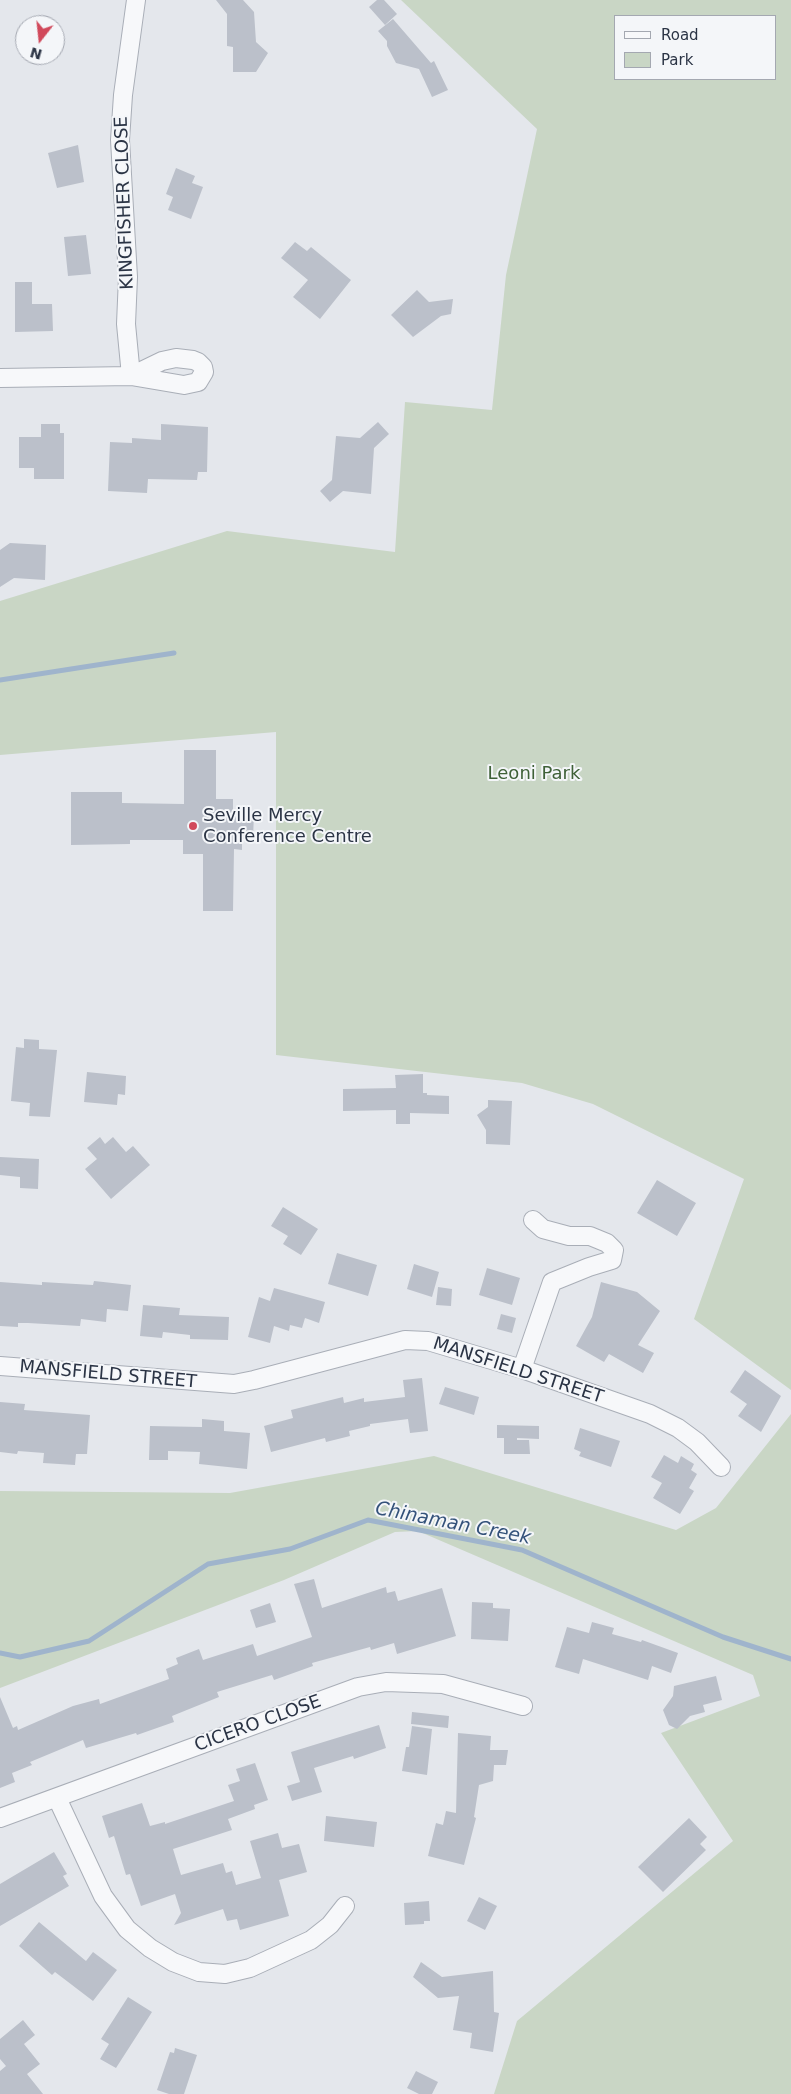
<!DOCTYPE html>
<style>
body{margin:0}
#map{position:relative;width:791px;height:2094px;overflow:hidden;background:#e4e7ec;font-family:"DejaVu Sans",sans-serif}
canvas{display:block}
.legend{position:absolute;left:614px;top:15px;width:162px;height:65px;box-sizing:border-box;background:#f4f6f9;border:1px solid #a4a8b1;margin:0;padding:6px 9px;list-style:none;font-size:15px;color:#2b3445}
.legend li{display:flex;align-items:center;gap:10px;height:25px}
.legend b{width:25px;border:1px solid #a4a8b1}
.north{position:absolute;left:15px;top:15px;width:50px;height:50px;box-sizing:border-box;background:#f4f6f9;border:1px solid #a4a8b1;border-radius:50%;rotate:196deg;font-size:14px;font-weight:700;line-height:20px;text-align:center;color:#2b3445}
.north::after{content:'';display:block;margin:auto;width:18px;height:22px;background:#d1495b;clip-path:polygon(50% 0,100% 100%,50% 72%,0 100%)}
</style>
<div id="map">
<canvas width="791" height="2094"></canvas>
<ul class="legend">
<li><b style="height:6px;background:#f7f8fa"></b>Road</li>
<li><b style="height:14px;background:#c9d6c5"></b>Park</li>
</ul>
<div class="north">N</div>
</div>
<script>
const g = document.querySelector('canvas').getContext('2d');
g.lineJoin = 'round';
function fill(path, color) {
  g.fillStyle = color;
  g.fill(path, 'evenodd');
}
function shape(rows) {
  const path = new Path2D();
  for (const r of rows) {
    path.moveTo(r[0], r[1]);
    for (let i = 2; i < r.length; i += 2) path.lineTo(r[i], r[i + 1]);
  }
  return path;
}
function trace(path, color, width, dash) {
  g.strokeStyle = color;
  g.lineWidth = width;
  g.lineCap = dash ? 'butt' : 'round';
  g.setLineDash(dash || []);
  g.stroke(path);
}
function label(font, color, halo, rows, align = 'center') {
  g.font = font + ' "DejaVu Sans",sans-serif';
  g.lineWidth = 4;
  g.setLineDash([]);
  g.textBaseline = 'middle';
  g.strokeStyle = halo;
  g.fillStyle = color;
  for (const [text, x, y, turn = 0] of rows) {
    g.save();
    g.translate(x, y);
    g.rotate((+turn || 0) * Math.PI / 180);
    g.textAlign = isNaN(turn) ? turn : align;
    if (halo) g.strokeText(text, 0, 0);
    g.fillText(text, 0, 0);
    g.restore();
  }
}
fill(shape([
 [401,0,791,0,791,1390,694,1319,744,1179,593,1104,522,1083,276,1055,276,732,0,755,0,601,227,531,395,552,405,402,492,410,506,275,537,129],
 [615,16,775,16,775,79,615,79],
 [791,1414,791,2094,494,2094,517,2021,733,1841,661,1733,760,1696,753,1675,418,1531,395,1532,284,1580,0,1688,0,1491,230,1493,434,1456,676,1530,716,1508]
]), '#c9d6c5');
trace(shape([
 [0,680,174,653],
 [0,1653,20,1657,89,1641,208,1564,290,1549,368,1520,522,1550,723,1637,791,1659]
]), '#9fb4cc', 5);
fill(shape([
 [216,0,243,0,254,12,256,42,268,53,256,72,233,72,233,47,227,46,227,14],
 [377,0,384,0,397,14,385,25,369,7],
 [393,19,431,63,434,61,448,90,432,97,419,69,396,63,387,46,387,41,378,31],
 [78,145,84,182,57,188,48,153],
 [176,168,195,176,192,183,203,187,191,219,168,210,173,197,166,194],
 [86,235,91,274,68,276,64,237],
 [295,242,307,251,311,247,351,280,320,319,293,297,308,280,281,258],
 [15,282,32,282,32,304,52,304,53,331,15,332],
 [417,290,429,302,453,299,451,314,441,316,413,337,391,315],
 [378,422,389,434,374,448,371,494,343,491,330,502,320,491,332,480,336,436,360,438],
 [41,424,60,424,60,433,64,433,64,479,34,479,34,468,19,468,19,437,41,437],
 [161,424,208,427,207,472,198,472,197,480,148,479,147,493,108,491,110,442,132,443,132,438,161,440],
 [10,543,46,545,45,580,14,578,0,587,0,550],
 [184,750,216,750,216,799,233,799,233,812,254,812,253,839,242,839,242,850,234,849,233,911,203,911,203,854,183,854,183,840,130,840,130,844,71,845,71,792,122,792,122,803,184,804],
 [24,1039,39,1040,39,1049,57,1050,50,1117,29,1116,30,1103,11,1101,16,1047,24,1048],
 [87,1072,126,1076,125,1095,118,1094,117,1105,84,1102],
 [423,1074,423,1093,427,1093,427,1095,449,1096,449,1114,410,1113,410,1124,396,1124,396,1110,343,1111,343,1089,396,1088,395,1075],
 [488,1100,512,1101,510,1145,486,1144,486,1130,477,1115,488,1107],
 [100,1137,105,1144,113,1137,126,1152,133,1146,150,1165,111,1199,85,1169,97,1159,87,1148],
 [0,1157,39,1159,38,1189,20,1188,20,1177,0,1175],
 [657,1180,696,1203,677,1236,637,1213],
 [283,1207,318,1229,301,1255,283,1244,288,1236,271,1226],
 [337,1253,377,1265,368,1296,328,1284],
 [414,1264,439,1272,432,1297,407,1289],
 [487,1268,520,1278,512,1305,479,1295],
 [94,1281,131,1285,128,1311,107,1309,106,1322,81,1319,80,1326,28,1323,18,1323,18,1327,0,1326,0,1282,42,1285,42,1282,93,1285],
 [601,1282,637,1292,660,1311,638,1345,654,1353,643,1373,609,1354,604,1362,576,1346,592,1317],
 [438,1287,452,1289,451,1306,436,1305],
 [274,1288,325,1302,319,1323,305,1318,302,1328,290,1325,289,1331,274,1326,270,1343,248,1337,259,1297,270,1301],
 [143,1305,180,1308,179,1315,229,1317,228,1340,190,1339,190,1335,163,1332,162,1338,140,1336],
 [501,1314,516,1318,512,1333,497,1329],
 [745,1370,781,1396,761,1432,738,1416,747,1404,730,1392],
 [422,1378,428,1431,410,1433,408,1419,370,1424,370,1426,349,1431,350,1436,326,1442,325,1438,271,1452,264,1426,293,1418,291,1410,343,1397,344,1403,364,1398,364,1402,405,1397,403,1380],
 [445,1387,479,1397,474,1415,439,1404],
 [0,1402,25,1404,24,1410,90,1415,87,1454,76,1454,75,1465,43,1463,44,1453,18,1451,17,1454,0,1452],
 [202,1419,224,1421,224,1431,250,1433,247,1469,199,1464,200,1452,168,1451,168,1460,149,1460,150,1426,202,1427],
 [497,1425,539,1426,539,1439,517,1438,517,1440,529,1440,530,1454,504,1454,504,1438,497,1438],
 [580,1428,620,1441,611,1467,579,1456,581,1452,574,1449],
 [664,1455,678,1463,681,1456,694,1464,691,1470,697,1474,689,1488,694,1491,680,1514,653,1498,662,1483,651,1477],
 [314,1579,322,1608,386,1587,387,1593,395,1591,398,1601,442,1588,456,1636,397,1654,394,1643,371,1650,370,1647,312,1663,313,1666,274,1680,272,1675,217,1692,219,1697,172,1716,174,1722,137,1735,136,1733,86,1748,83,1740,30,1762,32,1765,12,1773,15,1782,0,1788,0,1697,13,1728,17,1726,18,1730,73,1706,99,1699,100,1704,169,1679,166,1669,178,1664,176,1658,199,1649,203,1660,253,1644,257,1656,312,1637,294,1584],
 [472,1602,493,1603,493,1608,510,1609,508,1641,471,1639],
 [270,1603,276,1622,256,1628,250,1610],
 [592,1622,614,1628,612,1634,641,1642,642,1640,678,1653,671,1673,652,1666,648,1680,583,1659,579,1674,555,1667,567,1627,589,1633],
 [716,1676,722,1700,703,1705,705,1712,690,1716,677,1729,669,1725,663,1710,673,1696,674,1686],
 [412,1712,449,1716,448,1728,411,1724],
 [379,1725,386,1748,354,1759,353,1756,314,1768,322,1792,292,1801,287,1786,300,1782,291,1752],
 [412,1726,432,1729,427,1775,402,1771,406,1747,409,1747],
 [458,1733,491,1736,490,1750,508,1750,506,1765,494,1765,493,1781,479,1785,474,1817,476,1818,464,1865,428,1856,436,1823,443,1825,446,1811,456,1813],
 [255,1763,268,1800,254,1805,255,1809,228,1819,232,1830,173,1849,181,1875,223,1863,226,1873,232,1871,236,1885,261,1878,250,1841,278,1833,282,1848,299,1844,307,1872,279,1880,289,1916,240,1930,237,1919,227,1921,223,1909,174,1925,181,1913,175,1894,141,1906,130,1874,126,1875,114,1836,109,1838,102,1816,142,1803,150,1826,165,1822,165,1824,234,1801,228,1785,240,1781,236,1769],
 [326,1816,377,1822,374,1847,324,1841],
 [689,1818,707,1837,700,1844,706,1850,663,1892,638,1867],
 [54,1852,67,1874,63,1876,69,1886,0,1926,0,1884],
 [479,1897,497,1906,485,1930,467,1921],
 [429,1901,430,1921,424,1921,424,1924,405,1925,404,1903],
 [39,1922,86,1961,93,1952,117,1970,93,2001,55,1972,52,1975,19,1946],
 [421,1962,442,1977,493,1971,494,2012,499,2013,493,2052,470,2048,472,2033,453,2030,459,1996,438,1998,413,1977],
 [128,1997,152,2012,116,2068,100,2059,109,2044,101,2039],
 [23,2020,35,2035,24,2044,40,2064,27,2074,43,2094,0,2094,0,2071,6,2066,0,2059,0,2039],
 [175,2048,197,2055,184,2094,169,2094,157,2090,170,2052,174,2053],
 [416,2071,438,2082,432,2094,419,2094,407,2088]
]), '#bbc0ca');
const minor = shape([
 [131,376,126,324,128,277,120,140,123,95,136,0],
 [0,378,131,376,184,385,198,382,204,372,203,367,198,362,193,360,176,358,162,361,131,376],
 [0,1366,234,1384,254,1380,405,1340,428,1341,522,1369,650,1414,678,1428,697,1442,721,1467],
 [522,1369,552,1282,589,1267,612,1260,614,1250,607,1243,590,1236,569,1236,543,1229,533,1220],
 [57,1798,103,1896,127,1929,150,1948,173,1962,199,1972,225,1974,250,1968,311,1940,330,1925,345,1906],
 [0,1818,358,1687,386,1682,443,1684,523,1706]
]);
trace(minor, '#a9aeb7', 20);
trace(minor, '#f7f8fa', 18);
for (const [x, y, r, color] of [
 [193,826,5,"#d1495b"]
]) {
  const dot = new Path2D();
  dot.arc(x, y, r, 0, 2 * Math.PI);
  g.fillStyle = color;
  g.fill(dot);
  trace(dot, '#f4f6f9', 2);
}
label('18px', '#2b3445', '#f4f6f9', [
 ["KINGFISHER CLOSE",125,203,-92],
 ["MANSFIELD STREET",518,1371,18],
 ["MANSFIELD STREET",108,1375,5],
 ["CICERO CLOSE",258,1724,-20]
]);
label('18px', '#3f6138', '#f4f6f9', [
 ["Leoni Park",534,774]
]);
label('18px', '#2b3445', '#f4f6f9', [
 ["Seville Mercy",203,816],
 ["Conference Centre",203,837]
], 'left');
label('italic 19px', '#34527a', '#f4f6f9', [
 ["Chinaman Creek",453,1524,11]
]);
</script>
